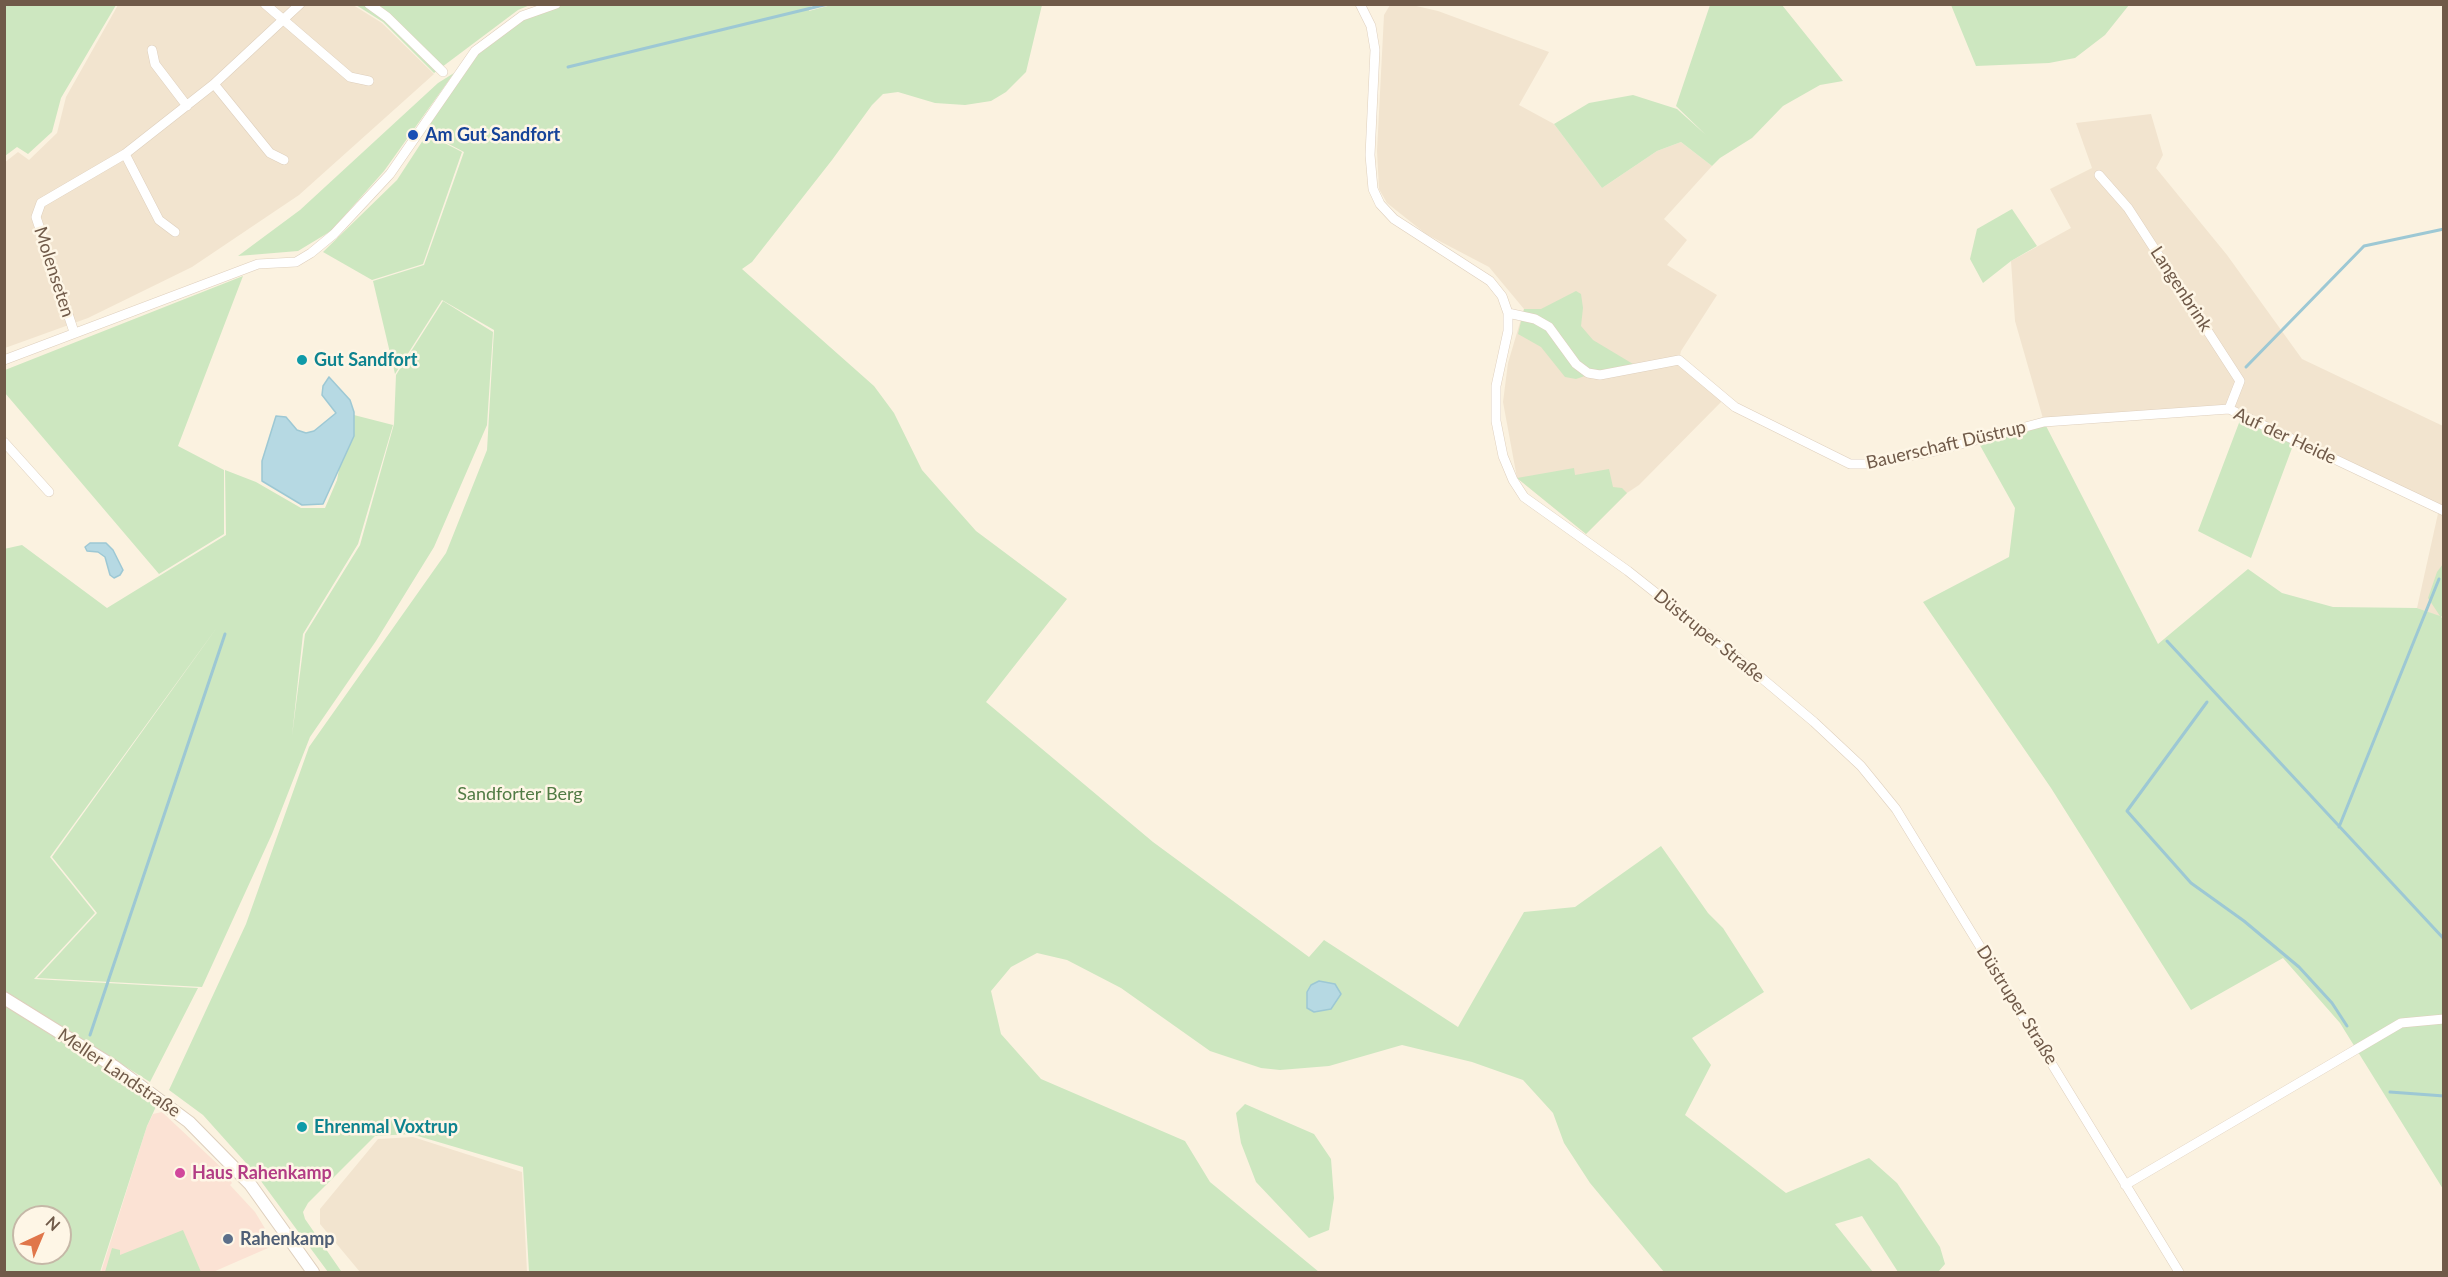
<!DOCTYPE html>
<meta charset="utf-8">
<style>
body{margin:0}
#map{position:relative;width:2448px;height:1277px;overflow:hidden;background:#fbf2e0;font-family:Lato,sans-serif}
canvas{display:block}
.frame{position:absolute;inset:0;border:6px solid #705a49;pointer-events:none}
.north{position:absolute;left:12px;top:1205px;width:60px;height:60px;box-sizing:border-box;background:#fef6e6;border:2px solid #c5b8a7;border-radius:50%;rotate:44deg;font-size:16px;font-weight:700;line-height:24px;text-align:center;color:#705a49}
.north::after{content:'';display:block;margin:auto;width:21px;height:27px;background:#e0764a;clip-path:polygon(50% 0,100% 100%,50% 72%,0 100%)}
</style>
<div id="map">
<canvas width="2448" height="1277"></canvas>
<div class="frame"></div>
<div class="north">N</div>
</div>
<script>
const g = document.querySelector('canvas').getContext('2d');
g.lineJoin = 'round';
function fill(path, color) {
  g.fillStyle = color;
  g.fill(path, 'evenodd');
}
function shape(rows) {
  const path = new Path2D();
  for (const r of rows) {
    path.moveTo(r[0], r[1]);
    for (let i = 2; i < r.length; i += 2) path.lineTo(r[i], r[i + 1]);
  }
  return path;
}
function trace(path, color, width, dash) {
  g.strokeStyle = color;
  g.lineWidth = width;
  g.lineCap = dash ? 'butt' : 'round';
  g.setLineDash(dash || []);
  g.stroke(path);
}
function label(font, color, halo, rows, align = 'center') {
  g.font = font + ' Lato,sans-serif';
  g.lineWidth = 5;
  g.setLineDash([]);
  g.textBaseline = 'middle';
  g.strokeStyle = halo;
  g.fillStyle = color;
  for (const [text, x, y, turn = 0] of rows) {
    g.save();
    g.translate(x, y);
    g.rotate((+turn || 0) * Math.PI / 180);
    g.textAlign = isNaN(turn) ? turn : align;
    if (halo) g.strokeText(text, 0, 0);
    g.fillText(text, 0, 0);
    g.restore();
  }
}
fill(shape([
 [118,5,353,5,382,23,434,74,299,195,192,267,88,318,5,348,4,163,18,152,29,160,57,133,66,97],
 [1390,5,1412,5,1438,11,1549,52,1519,105,1554,124,1602,188,1657,151,1681,142,1712,166,1664,219,1687,240,1667,265,1717,295,1681,351,1679,360,1724,399,1639,485,1627,493,1586,534,1517,478,1503,402,1508,363,1524,309,1489,267,1426,234,1387,203,1379,189,1377,151,1384,15],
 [2151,114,2163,155,2156,168,2227,255,2302,359,2443,426,2443,614,2441,617,2417,608,2439,509,2229,409,2044,422,2015,321,2011,261,2071,228,2050,189,2092,168,2076,123],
 [413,1137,522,1172,527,1272,360,1272,320,1224,320,1209,378,1139]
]), '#f2e4cf');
fill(shape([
 [162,1112,224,1170,232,1183,230,1185,255,1212,275,1245,213,1272,101,1272,147,1126,153,1114]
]), '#fbe2d4');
fill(shape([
 [5,4,116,5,61,98,52,132,28,154,17,147,5,156],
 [835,4,1042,5,1026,72,1006,92,991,101,965,105,935,103,898,92,883,94,872,105,832,160,752,262,742,269,874,386,894,413,922,470,976,531,1067,599,986,702,1153,842,1309,957,1324,940,1458,1027,1524,912,1575,907,1661,846,1708,913,1723,928,1764,992,1692,1038,1711,1065,1685,1115,1786,1193,1869,1158,1897,1183,1940,1247,1945,1264,1938,1272,1898,1272,1862,1216,1835,1224,1873,1272,1664,1272,1590,1183,1564,1143,1553,1113,1523,1080,1472,1062,1402,1045,1329,1066,1280,1070,1261,1068,1210,1051,1121,988,1067,960,1037,953,1011,967,991,991,1001,1034,1041,1079,1185,1141,1210,1182,1319,1272,529,1272,523,1167,411,1134,375,1136,308,1203,303,1212,305,1219,341,1271,328,1272,255,1173,203,1115,169,1090,246,924,309,747,446,553,487,450,494,330,442,300,395,374,373,281,424,265,464,152,422,130,475,51,522,16,556,5,817,5,811,6,809,11],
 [356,5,530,5,518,10,434,73,383,22],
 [1710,5,1782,5,1843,81,1820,85,1783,106,1752,138,1720,158,1712,166,1681,142,1657,151,1602,188,1554,124,1589,103,1633,95,1677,109,1706,135,1676,106],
 [1951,5,2129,5,2105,35,2075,58,2049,63,1976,66],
 [454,73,384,171,331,231,298,251,238,256,300,210,438,83],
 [427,134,462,152,423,264,372,280,323,252,397,180],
 [2012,209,2037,246,2011,261,1983,283,1970,259,1977,229],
 [243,276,178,446,224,470,224,534,159,574,5,393,5,370],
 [1576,291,1581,294,1583,308,1581,326,1593,340,1633,364,1603,370,1576,379,1565,377,1541,347,1518,334,1524,309,1541,309],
 [443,301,493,332,487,425,434,547,376,641,310,737,272,834,202,987,37,978,97,913,52,857,218,626,50,857,95,913,34,979,198,988,150,1082,5,991,4,549,22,545,107,608,226,535,225,470,256,482,301,508,325,508,337,480,350,414,393,425,358,544,303,634,292,736,305,634,360,545,394,424,396,375],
 [2242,415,2295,440,2251,558,2198,531],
 [2044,422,2158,644,2248,569,2282,593,2333,607,2417,608,2440,616,2428,598,2437,572,2443,564,2444,614,2441,617,2444,619,2443,1189,2340,1023,2283,958,2191,1010,2051,788,1923,602,2009,557,2015,508,1977,440],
 [1574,468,1575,475,1609,469,1613,487,1622,488,1627,493,1586,534,1517,478],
 [4,998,160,1098,147,1126,100,1272,5,1272],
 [24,1217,60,1217,60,1253,24,1253],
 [1245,1104,1314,1134,1331,1159,1334,1198,1329,1230,1309,1238,1256,1182,1241,1143,1236,1113],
 [183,1230,201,1272,105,1272,112,1248,120,1250,120,1255]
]), '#cde7c0');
const water = shape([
 [329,377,350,400,354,412,354,436,323,504,302,505,262,481,262,461,276,416,286,417,297,430,306,433,314,431,336,413,322,395,323,386,329,377],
 [90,543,106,543,113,550,123,570,120,575,114,578,110,575,105,557,98,552,87,551,85,547,90,543],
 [1319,981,1335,984,1341,994,1331,1009,1314,1012,1307,1008,1307,992,1311,985,1319,981]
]);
fill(water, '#b6d9e3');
trace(water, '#9dc8d4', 1.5);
trace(shape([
 [568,67,828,4],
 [2246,367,2364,246,2444,229],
 [2167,641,2444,939],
 [2207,702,2127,811,2191,883,2244,921,2299,967,2332,1003,2347,1026],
 [2339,827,2439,579],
 [90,1035,225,634],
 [2390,1092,2444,1096]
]), '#9dc8d4', 3);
const minor = shape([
 [265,4,350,77,369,81],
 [369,4,387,17,443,72],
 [1360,4,1371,26,1375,50,1370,155,1373,189,1380,204,1394,219,1490,281,1502,296,1508,313,1508,331,1496,386,1496,421,1503,456,1513,480,1524,497,1628,571,1739,659,1814,722,1861,766,1896,809,2179,1272],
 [152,50,155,64,187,106],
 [214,84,270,153,284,160],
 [125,154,159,220,175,232],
 [2099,175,2128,208,2240,381,2229,409],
 [1508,313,1535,319,1549,327,1576,364,1588,373,1600,375,1679,360,1735,407,1850,464,1866,464,1935,451,2044,422,2229,409,2444,511],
 [74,332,36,217,41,203,125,154,214,84,300,4],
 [4,360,258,264,296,262,311,253,334,234,390,174,475,51,522,16,556,4],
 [4,442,49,492],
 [2125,1185,2401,1023,2444,1019]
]);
const tertiary = shape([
 [4,998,115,1067,189,1122,250,1184,313,1272]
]);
trace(minor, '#decfbd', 10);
trace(tertiary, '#decfbd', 14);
trace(minor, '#fff', 9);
trace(tertiary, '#fff', 12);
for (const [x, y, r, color] of [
 [413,135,6,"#1a4fb4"],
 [302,360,6,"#0f9aa8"],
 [302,1127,6,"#0f9aa8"],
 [180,1173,6,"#d1479c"],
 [228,1239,6,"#5c6f8a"]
]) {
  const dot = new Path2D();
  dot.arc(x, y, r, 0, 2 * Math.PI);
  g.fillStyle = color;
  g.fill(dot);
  trace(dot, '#fef6e6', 2);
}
label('bold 18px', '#164399', '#fef6e6', [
 ["Am Gut Sandfort",425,135]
], 'left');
label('18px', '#705a49', '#fef6e6', [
 ["Molenseten",54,272,72],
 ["Langenbrink",2181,289,57],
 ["Auf der Heide",2285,436,25],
 ["Bauerschaft Düstrup",1946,445,-13],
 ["Düstruper Straße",1709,636,39],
 ["Düstruper Straße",2017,1005,58],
 ["Meller Landstraße",119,1073,34]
]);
label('bold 18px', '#0d838f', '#fef6e6', [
 ["Gut Sandfort",314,360],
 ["Ehrenmal Voxtrup",314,1127]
], 'left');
label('18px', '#517b44', '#fef6e6', [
 ["Sandforter Berg",520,794]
]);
label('bold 18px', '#b23c85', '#fef6e6', [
 ["Haus Rahenkamp",192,1173]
], 'left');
label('bold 18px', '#4e5e75', '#fef6e6', [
 ["Rahenkamp",240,1239]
], 'left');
</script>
